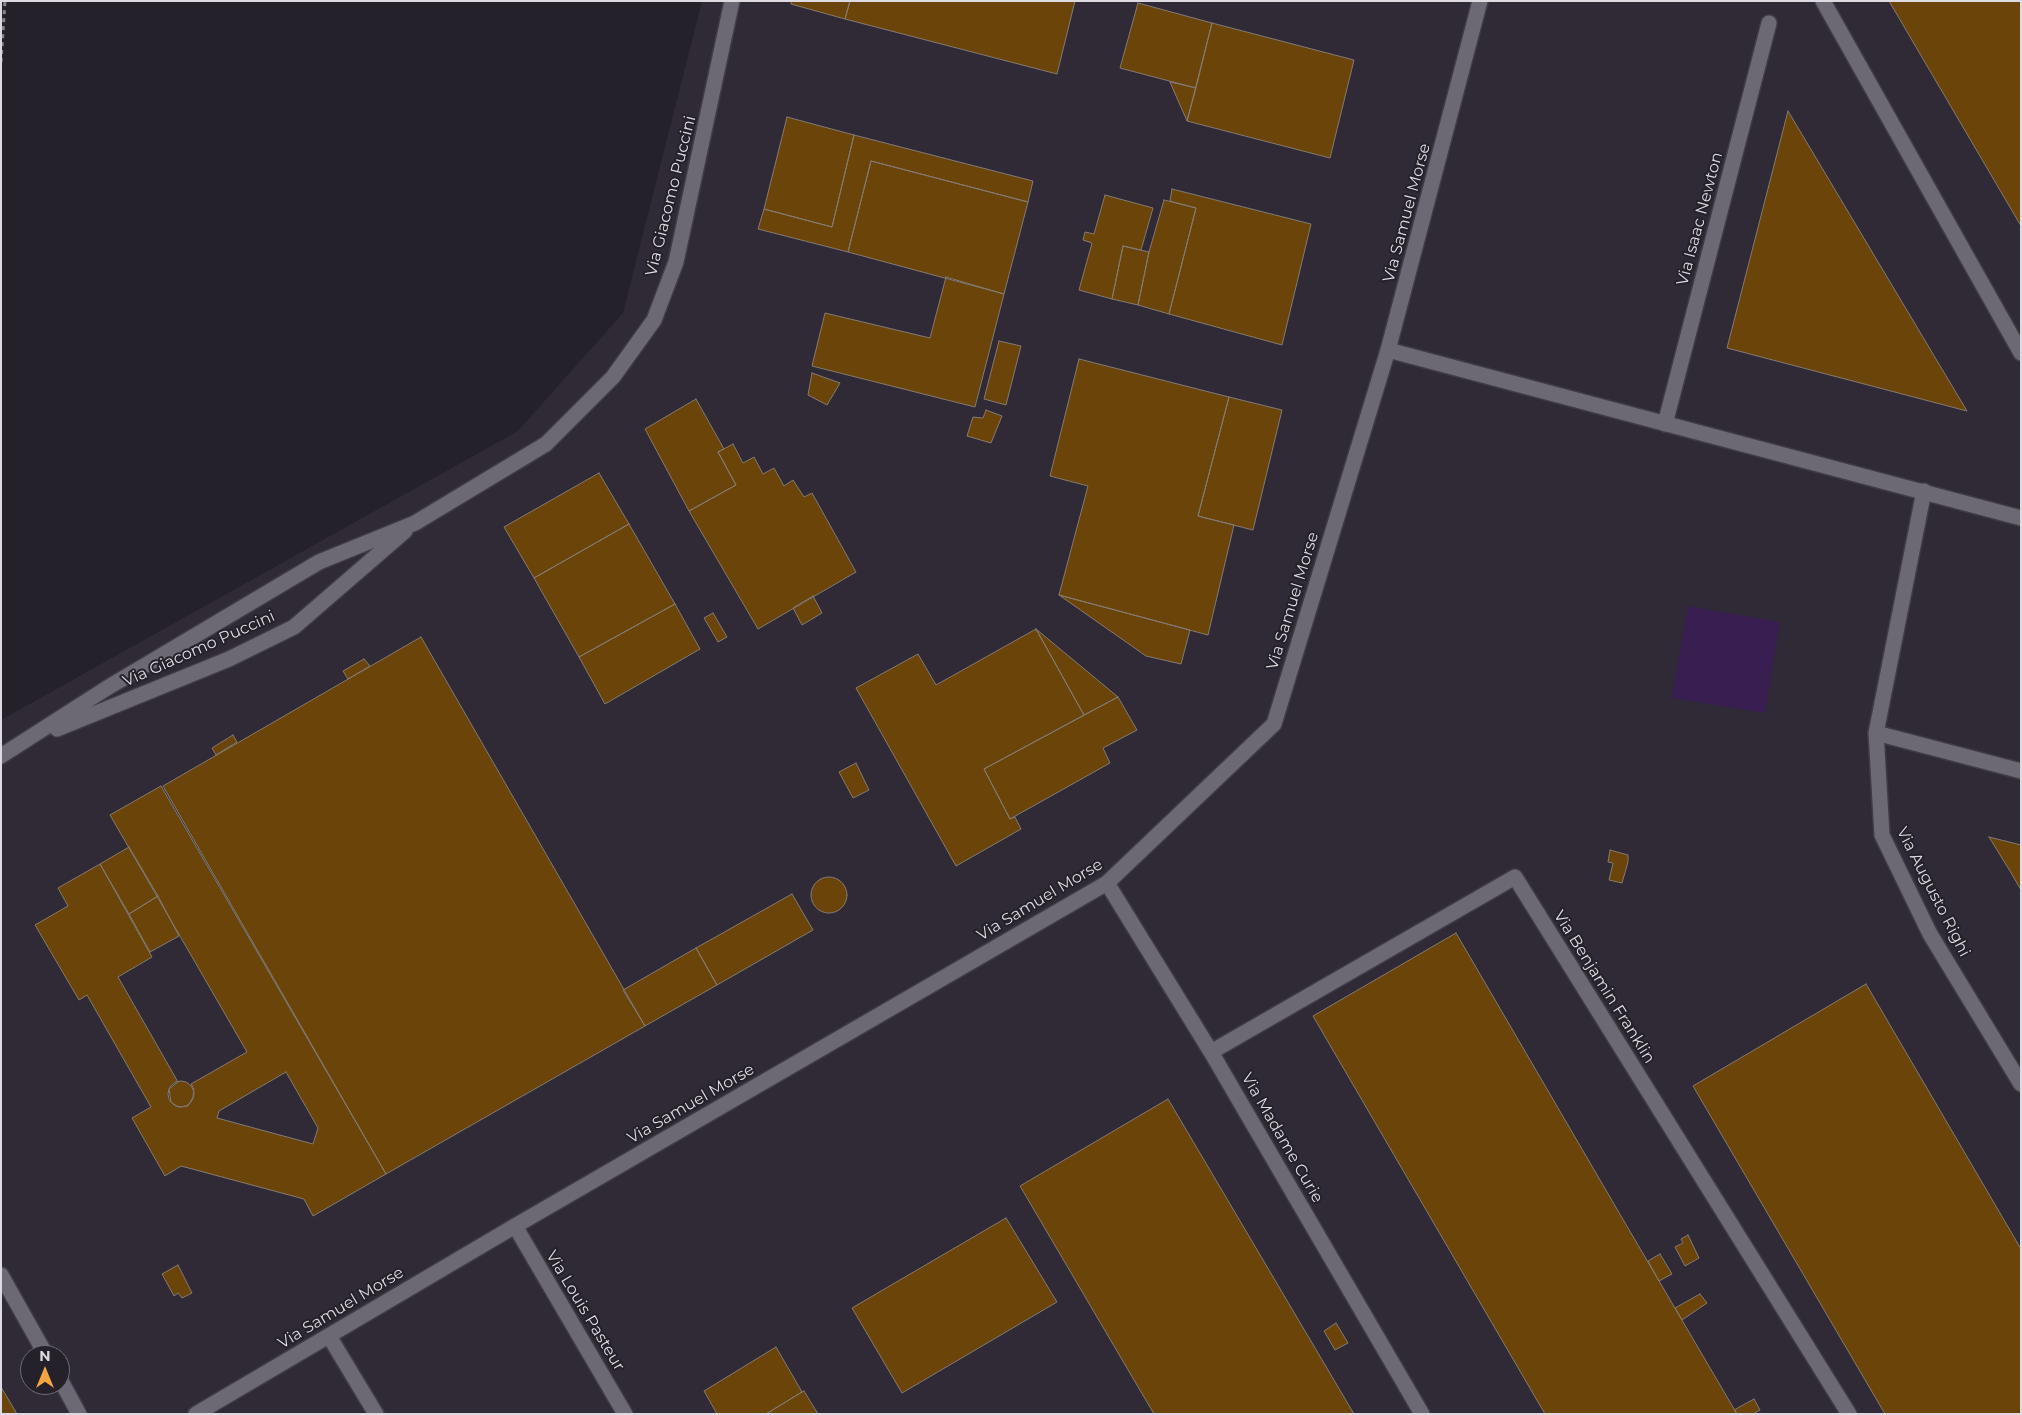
<!DOCTYPE html>
<style>
body{margin:0}
#map{position:relative;width:2022px;height:1415px;overflow:hidden;background:#25212a;font-family:Montserrat,sans-serif}
canvas{display:block}
.frame{position:absolute;inset:0;border:2px solid #dddbe1;pointer-events:none}
.north{position:absolute;left:20px;top:1345px;width:50px;height:50px;box-sizing:border-box;background:#25212a;border:1px solid #6f6b73;border-radius:50%;rotate:0deg;font-size:14px;font-weight:700;line-height:20px;text-align:center;color:#dddbe1}
.north::after{content:'';display:block;margin:auto;width:18px;height:22px;background:#f2a541;clip-path:polygon(50% 0,100% 100%,50% 72%,0 100%)}
</style>
<div id="map">
<canvas width="2022" height="1415"></canvas>
<div class="frame"></div>
<div class="north">N</div>
</div>
<script>
const g = document.querySelector('canvas').getContext('2d');
g.lineJoin = 'round';
function fill(path, color) {
  g.fillStyle = color;
  g.fill(path, 'evenodd');
}
function shape(rows) {
  const path = new Path2D();
  for (const r of rows) {
    if (r.length === 3) {
      path.moveTo(r[0] + r[2], r[1]);
      path.arc(r[0], r[1], r[2], 0, 2 * Math.PI);
      continue;
    }
    path.moveTo(r[0], r[1]);
    for (let i = 2; i < r.length; i += 2) path.lineTo(r[i], r[i + 1]);
  }
  return path;
}
function trace(path, color, width, dash) {
  g.strokeStyle = color;
  g.lineWidth = width;
  g.lineCap = dash ? 'butt' : 'round';
  g.setLineDash(dash || []);
  g.stroke(path);
}
function label(font, color, halo, rows, align = 'center') {
  g.font = font + ' Montserrat,sans-serif';
  g.lineWidth = 4;
  g.setLineDash([]);
  g.textBaseline = 'middle';
  g.strokeStyle = halo;
  g.fillStyle = color;
  for (const [text, x, y, turn = 0] of rows) {
    g.save();
    g.translate(x, y);
    g.rotate((+turn || 0) * Math.PI / 180);
    g.textAlign = isNaN(turn) ? turn : align;
    if (halo) g.strokeText(text, 0, 0);
    g.fillText(text, 0, 0);
    g.restore();
  }
}
fill(shape([
 [702,1,2021,1,2021,1414,1,1414,1,720,518,431,623,313],
 [30,1355,60,1355,60,1385,30,1385]
]), '#302a37');
fill(shape([
 [1688,606,1780,622,1765,713,1672,698]
]), '#381e51');
const building = shape([
 [791,1,850,1,845,19,791,4,791,1],
 [850,1,1075,1,1057,74,845,19,850,1],
 [1889,1,2021,1,2021,226,1889,1],
 [1138,3,1212,23,1196,88,1120,68,1138,3],
 [1212,23,1354,60,1330,158,1187,121,1212,23],
 [1170,82,1196,88,1187,121,1170,82],
 [1788,111,1967,411,1727,348,1788,111],
 [787,117,854,135,832,227,764,209,787,117],
 [854,135,1033,181,1028,202,871,161,848,252,758,229,764,209,832,227,854,135],
 [871,161,1028,202,1004,294,848,252,871,161],
 [1172,189,1311,224,1282,345,1169,314,1196,208,1170,201,1172,189],
 [1105,195,1153,208,1141,250,1123,246,1112,299,1079,290,1092,243,1083,240,1085,232,1094,234,1105,195],
 [1164,200,1196,208,1169,314,1138,305,1149,252,1164,200],
 [1123,246,1149,252,1138,305,1112,299,1123,246],
 [946,277,1004,294,975,407,812,366,825,313,930,338,946,277],
 [999,341,1021,346,1006,405,984,399,999,341],
 [1079,359,1229,397,1198,516,1234,525,1208,635,1059,595,1088,486,1050,476,1079,359],
 [812,373,840,383,827,405,808,395,812,373],
 [1229,397,1282,410,1253,530,1198,516,1229,397],
 [696,399,724,449,718,452,736,485,689,511,645,429,696,399],
 [986,410,1002,416,991,443,967,436,973,417,983,418,986,410],
 [733,444,743,463,754,457,763,474,774,468,784,486,793,480,804,497,812,493,856,572,758,629,689,511,736,485,718,452,733,444],
 [599,473,629,524,534,578,504,527,599,473],
 [629,524,675,604,579,657,534,578,629,524],
 [1059,595,1190,630,1181,664,1146,656,1059,595],
 [813,596,822,613,802,625,793,608,813,596],
 [675,604,700,649,605,704,579,657,675,604],
 [713,613,727,637,718,642,704,618,713,613],
 [1036,629,1118,697,1084,715,1036,629],
 [1036,629,1084,715,984,769,1010,819,1015,817,1021,829,956,866,856,688,918,654,936,685,1036,629],
 [421,637,645,1026,386,1174,163,786,421,637],
 [364,659,370,666,348,679,343,671,364,659],
 [1118,697,1137,730,1103,748,1110,763,1010,819,984,769,1118,697],
 [233,735,237,742,216,755,212,748,233,735],
 [856,763,869,790,853,798,839,772,856,763],
 [161,786,386,1174,313,1216,304,1199,181,1166,165,1176,132,1118,151,1107,87,995,79,1000,35,925,68,906,58,888,100,864,152,957,118,977,178,1082,169,1089,171,1102,178,1107,188,1106,193,1097,194,1089,191,1084,247,1052,110,815,161,786],
 [286,1072,318,1128,313,1144,217,1118,219,1111,286,1072],
 [1989,837,2021,845,2021,890,2010,871,1989,837],
 [129,847,158,896,129,914,100,864,129,847],
 [1610,850,1628,855,1628,862,1622,883,1609,880,1613,863,1608,862,1610,850],
 [829,895,18],
 [792,894,813,930,717,985,696,948,792,894],
 [158,896,179,936,150,952,129,914,158,896],
 [1456,933,1628,1228,1737,1414,1545,1414,1313,1016,1456,933],
 [696,948,717,985,645,1026,623,990,696,948],
 [1866,984,2021,1249,2021,1414,1885,1414,1693,1086,1866,984],
 [181,1094,13],
 [1168,1099,1354,1414,1154,1414,1020,1186,1168,1099],
 [1006,1218,1057,1302,902,1393,852,1308,1006,1218],
 [1688,1235,1699,1258,1685,1266,1675,1247,1683,1243,1681,1239,1688,1235],
 [1660,1254,1672,1274,1659,1281,1648,1261,1660,1254],
 [178,1265,192,1293,182,1298,178,1293,174,1296,162,1274,178,1265],
 [1700,1294,1707,1303,1682,1320,1675,1308,1700,1294],
 [1336,1323,1348,1343,1335,1350,1324,1331,1336,1323],
 [776,1347,802,1392,766,1414,717,1414,704,1391,776,1347],
 [1,1387,17,1414,1,1414,1,1387],
 [804,1391,818,1414,766,1414,802,1392,804,1391],
 [1754,1399,1760,1410,1753,1414,1737,1414,1734,1410,1754,1399]
]);
fill(building, '#6b440a');
trace(building, '#837b72', 1);
const service = shape([
 [1665,424,1769,23],
 [329,1336,376,1414]
]);
const minor = shape([
 [1823,1,2021,353],
 [1388,350,2021,518],
 [1924,491,1876,733,1882,835,1930,934,2021,1084],
 [57,729,229,659,294,627,405,531],
 [1876,733,2021,771],
 [1,756,107,688,319,562,415,523,546,444,613,377,654,320,676,262,732,1],
 [1107,883,1211,1052,1422,1414],
 [1211,1052,1515,877,1849,1414],
 [515,1226,625,1414],
 [1,1275,46,1355],
 [60,1379,79,1414]
]);
const tertiary = shape([
 [196,1414,515,1226,1107,883,1274,724,1388,350,1480,1]
]);
trace(service, '#403c44', 18);
trace(minor, '#403c44', 18);
trace(tertiary, '#403c44', 18);
trace(shape([
 [1,62,5,1]
]), '#87858c', 3, [4, 4]);
trace(service, '#6d6974', 15);
trace(minor, '#6d6974', 15);
trace(tertiary, '#6d6974', 15);
label('16px', '#dddbe1', '#25212a', [
 ["Via Giacomo Puccini",671,196,-76],
 ["Via Samuel Morse",1407,213,-75],
 ["Via Isaac Newton",1700,219,-75],
 ["Via Samuel Morse",1293,601,-73],
 ["Via Giacomo Puccini",199,649,-24],
 ["Via Augusto Righi",1933,892,63],
 ["Via Samuel Morse",1040,900,-31],
 ["Via Benjamin Franklin",1604,987,58],
 ["Via Samuel Morse",691,1104,-30],
 ["Via Madame Curie",1282,1138,60],
 ["Via Samuel Morse",341,1308,-31],
 ["Via Louis Pasteur",585,1311,59]
]);
</script>
